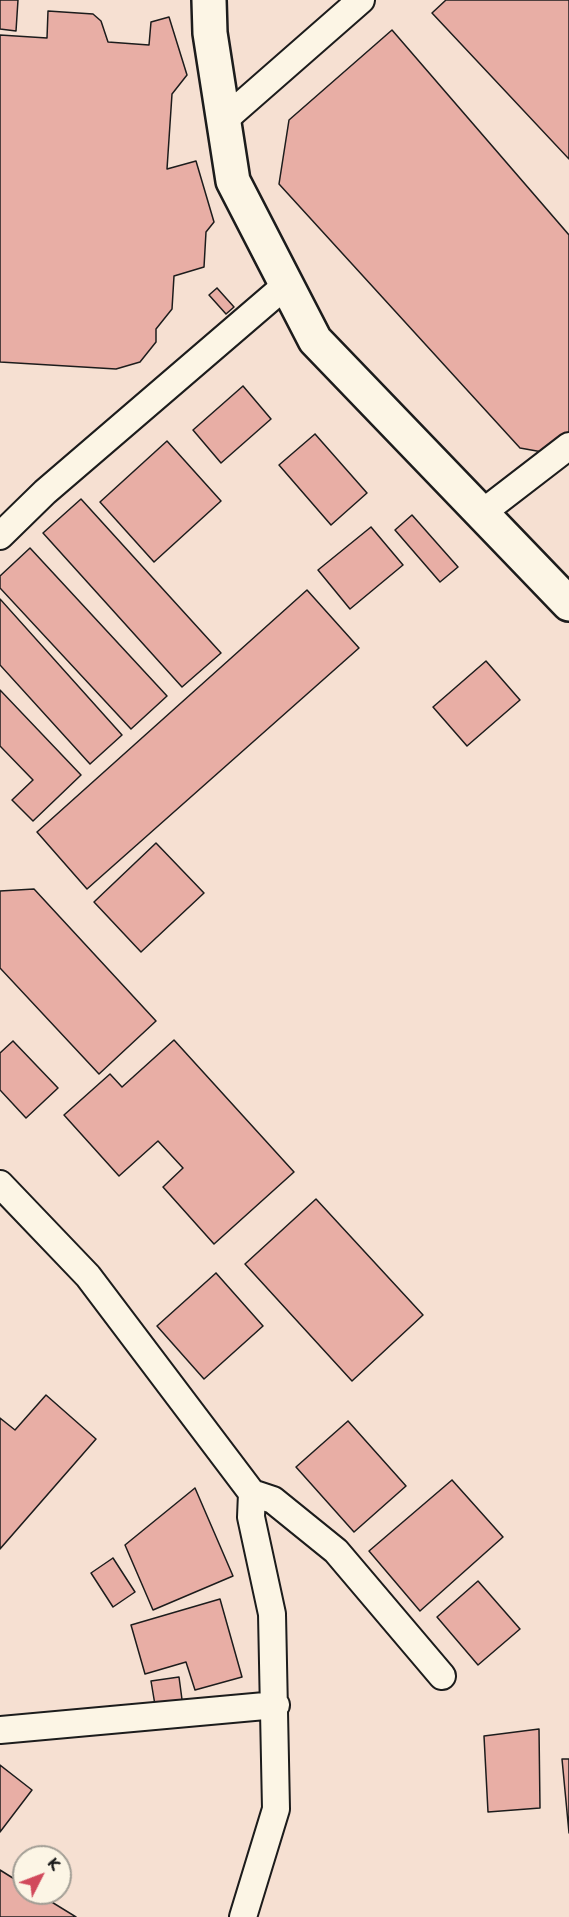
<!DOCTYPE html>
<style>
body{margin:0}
#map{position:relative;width:569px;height:1917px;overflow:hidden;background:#fcf5e5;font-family:"Shantell Sans",sans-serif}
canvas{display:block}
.north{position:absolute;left:12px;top:1845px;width:60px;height:60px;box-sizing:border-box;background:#fcf5e5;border:2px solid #a29e95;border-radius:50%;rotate:48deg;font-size:16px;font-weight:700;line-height:24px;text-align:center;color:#1c1c1c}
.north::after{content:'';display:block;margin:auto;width:21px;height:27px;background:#d1495b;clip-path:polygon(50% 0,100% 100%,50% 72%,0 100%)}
</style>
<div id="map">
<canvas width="569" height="1917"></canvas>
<div class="north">K</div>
</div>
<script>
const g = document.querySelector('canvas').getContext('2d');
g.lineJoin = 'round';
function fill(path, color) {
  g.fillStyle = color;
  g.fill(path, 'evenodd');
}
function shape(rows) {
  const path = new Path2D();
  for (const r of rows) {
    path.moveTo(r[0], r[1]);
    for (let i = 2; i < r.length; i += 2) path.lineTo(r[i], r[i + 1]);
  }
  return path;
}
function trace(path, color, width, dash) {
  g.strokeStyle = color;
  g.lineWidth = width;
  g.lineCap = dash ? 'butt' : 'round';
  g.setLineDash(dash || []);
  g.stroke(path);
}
fill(shape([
 [0,0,569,0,569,1917,0,1917],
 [24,1857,60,1857,60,1893,24,1893]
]), '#f6e0d2');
const building = shape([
 [0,0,18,0,16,31,0,29,0,0],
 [446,0,569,0,569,159,432,13,446,0],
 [48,11,93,14,101,21,108,42,149,45,151,22,169,17,187,75,172,94,167,169,196,161,214,222,206,232,204,267,174,276,172,309,156,329,156,342,140,362,116,369,0,362,0,35,47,38,48,11],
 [392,30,569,235,569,434,548,453,520,448,279,184,289,120,392,30],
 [217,288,234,307,226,314,209,295,217,288],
 [243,386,271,419,221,463,193,430,243,386],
 [315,434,367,493,331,525,279,465,315,434],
 [167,441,221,501,154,562,100,502,167,441],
 [81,499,221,653,182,687,43,533,81,499],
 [412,515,458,567,440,582,395,530,412,515],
 [371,527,403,565,350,609,318,570,371,527],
 [30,548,167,696,131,729,0,588,0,576,30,548],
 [307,590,359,648,87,889,37,832,307,590],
 [0,599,122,735,90,764,0,665,0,599],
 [486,661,520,700,467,746,433,707,486,661],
 [0,690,81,775,33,821,12,800,33,780,0,746,0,690],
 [156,843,204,893,141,952,94,902,156,843],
 [34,889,156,1021,99,1074,0,968,0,891,34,889],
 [174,1040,294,1172,214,1244,163,1187,183,1168,158,1141,119,1176,64,1115,110,1074,122,1087,174,1040],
 [13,1041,58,1088,26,1118,0,1090,0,1053,13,1041],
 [316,1199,423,1315,352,1381,245,1264,316,1199],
 [216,1273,263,1326,204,1379,157,1326,216,1273],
 [46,1395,96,1439,0,1549,0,1418,15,1430,46,1395],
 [348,1421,406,1486,354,1532,296,1467,348,1421],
 [452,1480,503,1537,420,1611,369,1551,452,1480],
 [195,1488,233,1576,153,1610,125,1545,195,1488],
 [113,1558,135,1592,113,1607,91,1573,113,1558],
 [478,1581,520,1629,478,1665,437,1617,478,1581],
 [220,1599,242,1677,195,1690,186,1662,145,1674,131,1625,220,1599],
 [179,1677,183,1707,156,1711,151,1681,179,1677],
 [539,1729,540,1808,488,1812,484,1736,539,1729],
 [562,1759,569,1759,569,1833,562,1759],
 [0,1765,32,1790,0,1832,0,1765],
 [0,1870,24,1885,24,1893,37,1893,76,1917,0,1917,0,1870]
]);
fill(building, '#e8aea5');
trace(building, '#1c1c1c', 1.5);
const minor = shape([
 [224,120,361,0],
 [482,513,569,446],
 [0,536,45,492,286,285],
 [0,1184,88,1276,252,1493,273,1500,336,1551,442,1676],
 [0,1730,276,1705],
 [243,1917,276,1809,272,1614,251,1517,252,1493]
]);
const tertiary = shape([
 [209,0,210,33,233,181,315,340,569,604]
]);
trace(minor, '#1c1c1c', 30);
trace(tertiary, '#1c1c1c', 38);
trace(minor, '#fcf5e5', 26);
trace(tertiary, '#fcf5e5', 33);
</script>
